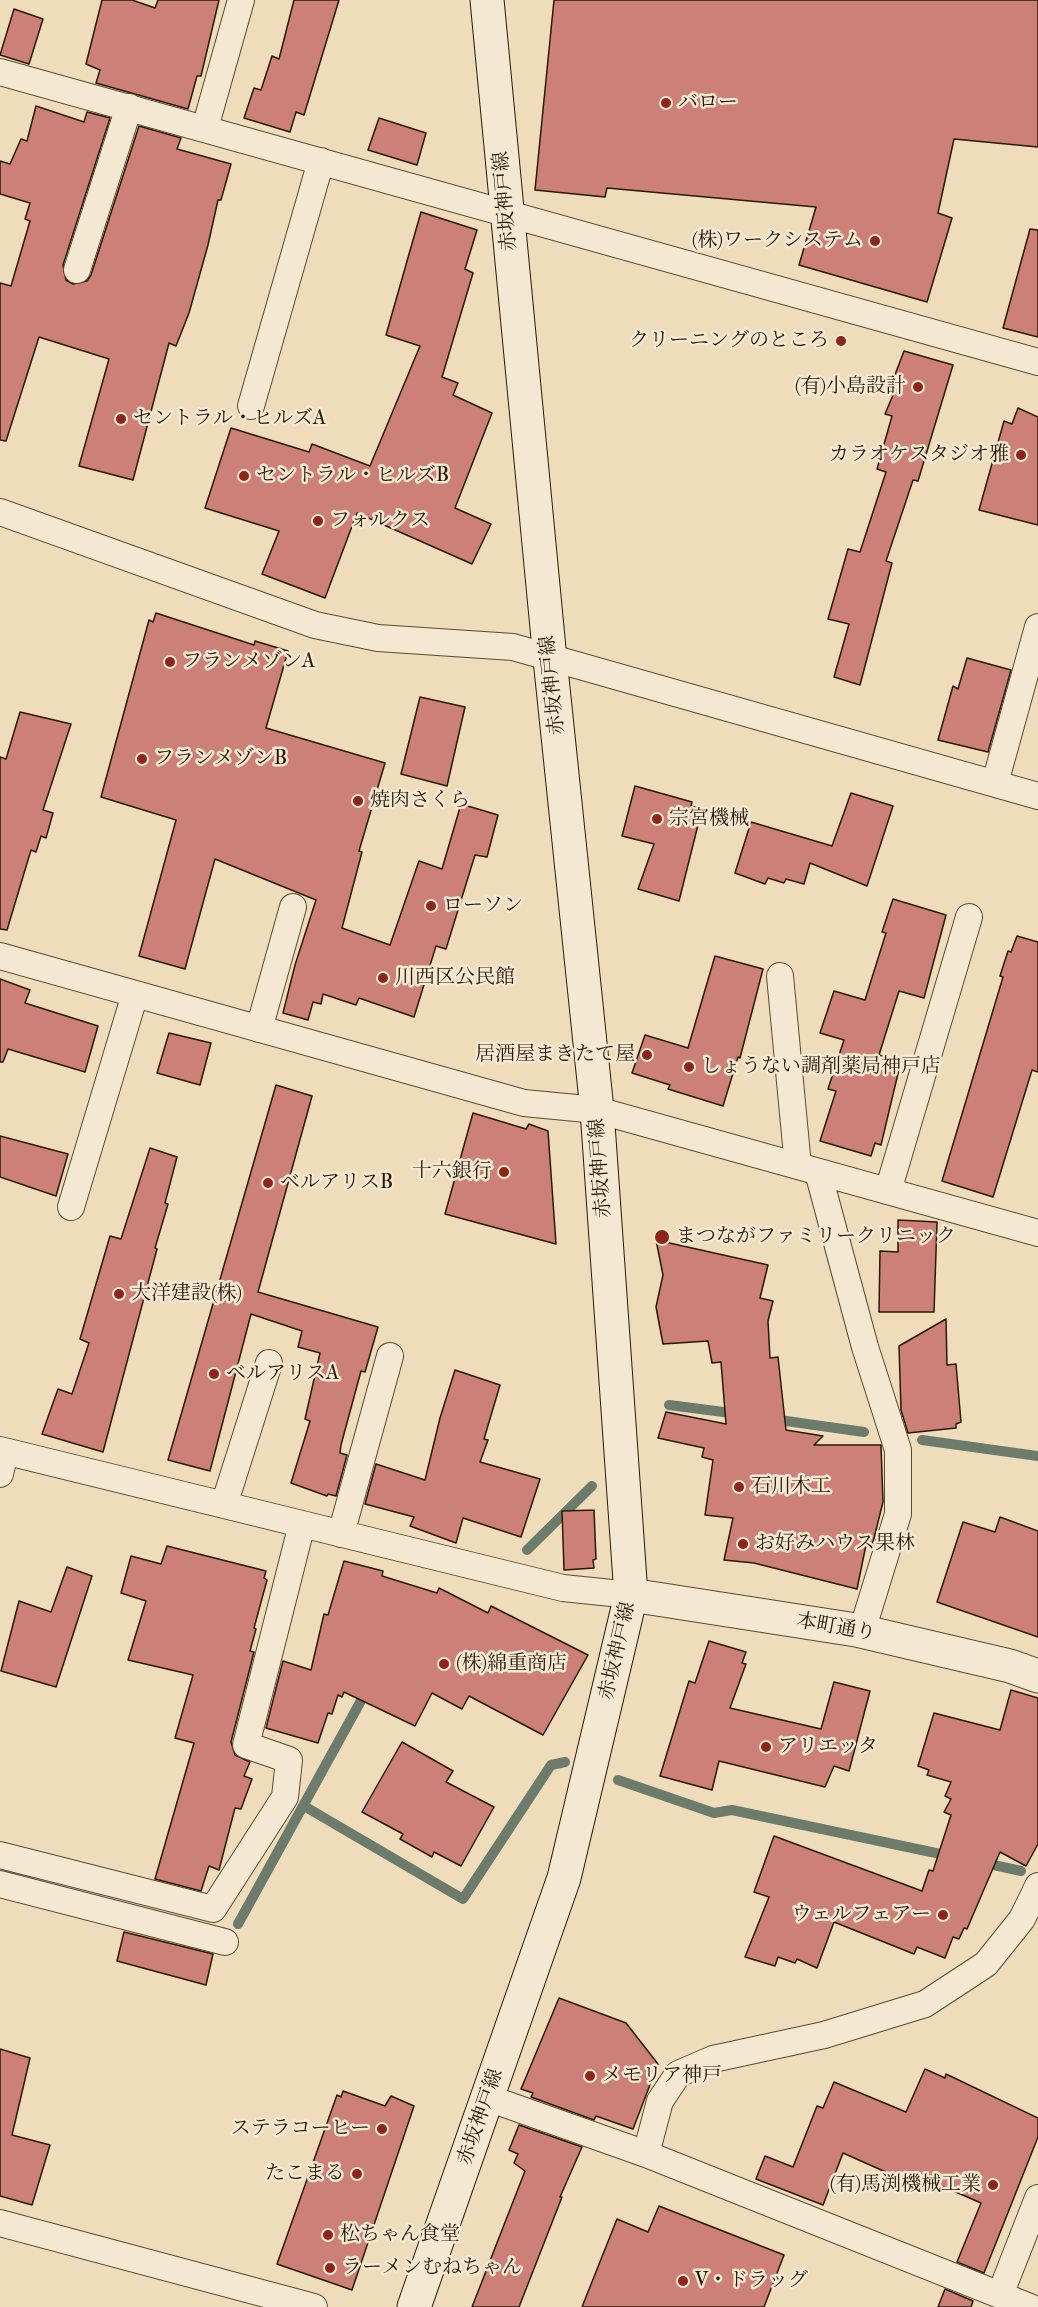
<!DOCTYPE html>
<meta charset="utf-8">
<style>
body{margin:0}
canvas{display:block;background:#eedcbb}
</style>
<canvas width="1038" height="2307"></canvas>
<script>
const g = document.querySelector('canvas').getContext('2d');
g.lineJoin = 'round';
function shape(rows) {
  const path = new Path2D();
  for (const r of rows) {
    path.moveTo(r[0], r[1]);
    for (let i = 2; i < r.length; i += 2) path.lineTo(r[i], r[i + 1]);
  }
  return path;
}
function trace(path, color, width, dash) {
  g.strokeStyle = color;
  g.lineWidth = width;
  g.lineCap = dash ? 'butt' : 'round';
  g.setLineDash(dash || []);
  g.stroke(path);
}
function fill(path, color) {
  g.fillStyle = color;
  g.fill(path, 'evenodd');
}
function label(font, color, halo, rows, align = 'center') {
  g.font = font + ' "IM FELL French Canon","Noto Serif JP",serif';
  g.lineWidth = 5;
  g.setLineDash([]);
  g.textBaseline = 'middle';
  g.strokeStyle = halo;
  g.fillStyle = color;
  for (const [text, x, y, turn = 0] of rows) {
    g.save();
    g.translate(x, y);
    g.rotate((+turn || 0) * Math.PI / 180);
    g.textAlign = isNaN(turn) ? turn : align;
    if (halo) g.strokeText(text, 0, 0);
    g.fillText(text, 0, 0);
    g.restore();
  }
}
trace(shape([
 [669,1405,739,1414],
 [772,1419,864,1432],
 [922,1440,1038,1456],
 [527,1550,592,1486],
 [618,1780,714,1813,732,1810,950,1856],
 [304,1806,463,1899,551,1765,565,1762],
 [980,1862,1021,1871],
 [238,1924,368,1688]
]), '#6c7b6b', 10);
const building = shape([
 [102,0,132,0,155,8,158,0,219,0,201,76,197,76,188,109,96,83,100,70,86,64,102,0],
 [294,0,339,0,304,115,296,112,290,132,244,118,254,88,261,90,272,56,279,59,294,0],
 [554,0,1038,0,1038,147,954,139,938,213,952,218,927,302,799,265,816,207,607,188,605,197,535,190,554,0],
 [14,9,43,19,29,64,0,55,14,9],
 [36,106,84,122,87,112,110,118,63,265,66,280,73,284,87,281,91,275,139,126,181,138,177,149,231,164,221,200,218,200,208,245,189,313,176,346,169,343,133,480,79,466,109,359,39,337,6,441,0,440,0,283,11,286,30,221,25,219,30,203,0,194,0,161,10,164,21,139,27,141,36,106],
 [379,118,426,133,417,165,368,150,379,118],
 [421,212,477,230,465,269,473,273,442,377,458,383,453,395,492,413,455,508,491,524,472,564,357,513,325,598,262,574,279,531,205,508,231,428,309,452,312,444,370,466,420,346,386,335,421,212],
 [1030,229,1038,230,1038,337,1003,328,1030,229],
 [904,351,953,365,918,481,913,480,886,561,892,563,860,685,834,677,849,624,828,619,848,549,860,552,886,472,877,469,892,416,885,414,893,395,888,393,904,351],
 [1018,408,1038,417,1038,525,979,510,1004,421,1012,424,1018,408],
 [156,613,254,645,255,641,288,651,266,728,385,763,359,851,362,852,342,928,390,945,419,861,442,869,461,804,498,815,487,857,475,855,446,949,436,946,414,1017,359,998,356,1005,323,994,321,1004,313,1002,308,1020,283,1013,295,965,316,900,215,859,185,969,139,956,176,820,101,797,149,620,153,622,156,613],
 [967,658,1011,670,988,752,938,740,953,686,958,689,967,658],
 [420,697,465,707,447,786,401,774,420,697],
 [20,712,71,724,43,810,53,813,46,838,41,836,36,852,31,850,7,930,0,929,0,757,6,759,20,712],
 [635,786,692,802,691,806,702,809,679,901,638,889,654,844,622,836,635,786],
 [851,793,893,806,867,886,810,863,804,884,786,879,784,883,768,878,765,884,735,873,751,822,832,846,851,793],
 [893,899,946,915,924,998,899,991,879,1055,901,1061,881,1145,875,1143,871,1156,820,1141,836,1091,828,1089,844,1040,820,1033,834,991,865,1000,886,933,882,932,893,899],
 [1017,936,1038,942,1038,1072,1032,1070,993,1197,942,1181,1003,977,1000,976,1008,951,1011,952,1017,936],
 [715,956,763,969,740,1058,738,1057,723,1106,668,1089,670,1085,632,1073,645,1035,688,1048,715,956],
 [0,979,30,990,25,1003,98,1026,85,1072,8,1049,3,1062,0,1062,0,979],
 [169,1033,211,1043,200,1085,157,1073,169,1033],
 [276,1085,312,1096,258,1292,378,1327,365,1372,361,1371,341,1445,340,1453,347,1455,336,1496,328,1494,327,1496,291,1483,310,1421,305,1419,320,1353,298,1347,302,1331,251,1314,210,1471,168,1460,276,1085],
 [473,1113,526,1129,529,1124,548,1131,556,1244,445,1214,473,1113],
 [0,1136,68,1154,56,1196,0,1177,0,1136],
 [150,1148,177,1157,165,1203,168,1204,155,1248,157,1249,103,1452,42,1434,58,1389,72,1394,89,1343,80,1339,110,1236,121,1239,150,1148],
 [898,1220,937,1222,934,1312,879,1312,880,1251,898,1252,898,1220],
 [656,1240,768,1265,760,1298,773,1301,768,1321,770,1358,778,1357,786,1430,823,1436,814,1445,881,1445,883,1502,872,1546,866,1545,857,1589,754,1563,724,1560,733,1518,705,1515,713,1460,702,1457,704,1448,658,1438,666,1412,726,1424,721,1362,712,1363,708,1341,663,1344,656,1307,663,1275,656,1240],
 [946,1319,947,1365,956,1364,961,1422,956,1424,956,1428,908,1433,901,1410,899,1346,946,1319],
 [455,1370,500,1385,484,1439,488,1440,480,1462,540,1479,521,1537,463,1518,456,1543,410,1526,414,1517,365,1504,376,1464,425,1480,440,1418,455,1370],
 [594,1510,596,1559,593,1560,594,1568,564,1570,562,1511,594,1510],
 [1000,1517,1038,1531,1038,1637,937,1602,963,1522,995,1532,1000,1517],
 [167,1546,266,1571,264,1578,267,1580,254,1628,256,1629,250,1651,254,1652,231,1742,235,1755,250,1762,244,1776,252,1779,241,1809,235,1808,219,1870,209,1866,201,1891,155,1879,194,1743,175,1738,193,1675,128,1660,146,1601,121,1593,131,1556,161,1564,167,1546],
 [344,1561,383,1571,382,1576,437,1593,439,1588,488,1613,491,1606,588,1655,543,1735,469,1696,462,1709,432,1693,415,1726,344,1692,342,1697,338,1695,332,1714,328,1713,318,1743,266,1728,283,1661,311,1670,324,1614,328,1615,344,1561],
 [67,1567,92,1576,56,1687,1,1671,19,1601,51,1612,67,1567],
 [709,1641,746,1652,742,1663,746,1664,730,1708,821,1729,834,1682,870,1691,849,1771,834,1766,825,1787,719,1761,712,1790,660,1776,689,1681,695,1683,709,1641],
 [1011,1690,1038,1698,1038,1844,1026,1866,1000,1852,967,1929,964,1928,959,1939,953,1937,945,1958,917,1947,914,1954,834,1922,817,1968,797,1959,795,1963,778,1957,775,1966,745,1957,769,1897,754,1892,774,1836,922,1891,929,1870,933,1871,951,1815,944,1812,951,1799,945,1796,951,1782,927,1775,929,1770,918,1766,934,1713,1000,1730,1011,1690],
 [402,1742,453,1771,446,1782,494,1807,461,1866,434,1852,432,1857,400,1839,403,1834,362,1812,402,1742],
 [124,1932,213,1954,206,1985,117,1961,124,1932],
 [559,1998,626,2023,658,2064,633,2129,596,2116,594,2120,531,2097,533,2093,521,2089,559,1998],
 [0,2049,30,2058,12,2135,50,2145,32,2205,0,2196,0,2049],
 [925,2069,945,2078,946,2074,1038,2118,1038,2137,984,2273,957,2262,981,2203,919,2176,915,2185,843,2153,823,2205,756,2179,765,2156,793,2167,817,2106,823,2108,834,2082,906,2112,925,2069],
 [343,2091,385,2106,391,2096,414,2106,352,2290,277,2264,337,2095,341,2097,343,2091],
 [519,2125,582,2147,560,2197,562,2197,519,2307,472,2307,525,2171,514,2163,518,2154,509,2150,519,2125],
 [659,2206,784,2255,764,2307,582,2307,617,2219,648,2232,659,2206],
 [945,2289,973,2301,971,2307,938,2307,945,2289]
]);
fill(building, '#cc8077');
trace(building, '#291907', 1.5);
const minor = shape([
 [0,72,1038,362],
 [205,128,241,0],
 [77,270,129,107],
 [251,406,321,161],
 [0,512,315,625,378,638,513,647,1038,796],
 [995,783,1038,627],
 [0,956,524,1103,597,1110,1038,1233],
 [780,976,798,1166],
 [259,1029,293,907],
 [818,1172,865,1347,898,1450,898,1514,862,1631],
 [888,1191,969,917],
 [71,1207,135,994],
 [0,1450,563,1588,631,1595],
 [0,1474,5,1452],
 [224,1505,269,1363],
 [341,1534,390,1356],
 [0,1855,213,1909,285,1797,289,1760,246,1745,302,1524],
 [0,1884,225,1942],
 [488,2098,646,2154,1030,2307],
 [646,2154,660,2101,678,2074,713,2059,824,2035,925,2004,986,1964,1022,1919,1038,1886],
 [0,2223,314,2307],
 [1000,2295,1038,2198]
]);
const tertiary = shape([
 [631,1595,856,1630,1010,1666,1038,1676]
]);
const secondary = shape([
 [414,2307,564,1878,631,1595,597,1110,550,659,487,0]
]);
trace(minor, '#5a4a34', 28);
trace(tertiary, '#5a4a34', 35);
trace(secondary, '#291907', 35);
trace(minor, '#f4e8d3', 26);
trace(tertiary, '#f4e8d3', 33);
trace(secondary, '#f4e8d3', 33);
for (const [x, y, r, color] of [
 [666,103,6,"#8f2418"],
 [875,241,6,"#8f2418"],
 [841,341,6,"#8f2418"],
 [918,387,6,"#8f2418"],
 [121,419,6,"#8f2418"],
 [1021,455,6,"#8f2418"],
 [244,476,6,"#8f2418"],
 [318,521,6,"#8f2418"],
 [170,662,6,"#8f2418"],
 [142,759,6,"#8f2418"],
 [358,801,6,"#8f2418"],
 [657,819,6,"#8f2418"],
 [431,906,6,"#8f2418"],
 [383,978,6,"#8f2418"],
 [647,1055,6,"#8f2418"],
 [689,1067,6,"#8f2418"],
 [504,1172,6,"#8f2418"],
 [268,1183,6,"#8f2418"],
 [662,1237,8,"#8f2418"],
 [119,1294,6,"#8f2418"],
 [214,1374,6,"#8f2418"],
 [739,1487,6,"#8f2418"],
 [743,1544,6,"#8f2418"],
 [444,1664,6,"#8f2418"],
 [766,1747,6,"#8f2418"],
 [943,1915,6,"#8f2418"],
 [590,2076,6,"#8f2418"],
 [382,2129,6,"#8f2418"],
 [357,2174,6,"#8f2418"],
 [993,2185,6,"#8f2418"],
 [328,2235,6,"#8f2418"],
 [330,2268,6,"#8f2418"],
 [683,2281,6,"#8f2418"]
]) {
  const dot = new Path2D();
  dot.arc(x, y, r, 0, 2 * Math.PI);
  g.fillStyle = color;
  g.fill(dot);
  trace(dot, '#f4e8d3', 2);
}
label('20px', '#291907', '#f4e8d3', [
 ["バロー",678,103],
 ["(株)ワークシステム",863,241,"right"],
 ["クリーニングのところ",829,341,"right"],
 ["(有)小島設計",906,387,"right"],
 ["セントラル・ヒルズA",133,419],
 ["カラオケスタジオ雅",1009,455,"right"],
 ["セントラル・ヒルズB",256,476],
 ["フォルクス",330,521],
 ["フランメゾンA",182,662],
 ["フランメゾンB",154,759],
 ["焼肉さくら",370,801],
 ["宗宮機械",669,819],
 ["ローソン",443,906],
 ["川西区公民館",395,978],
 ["居酒屋まきたて屋",635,1055,"right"],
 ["しょうない調剤薬局神戸店",701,1067],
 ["十六銀行",492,1172,"right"],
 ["ベルアリスB",280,1183],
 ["まつながファミリークリニック",676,1237],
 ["大洋建設(株)",131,1294],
 ["ベルアリスA",226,1374],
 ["石川木工",751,1487],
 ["お好みハウス果林",755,1544],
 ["(株)綿重商店",456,1664],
 ["アリエッタ",778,1747],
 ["ウェルフェアー",931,1915,"right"],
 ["メモリア神戸",602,2076],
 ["ステラコーヒー",370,2129,"right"],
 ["たこまる",345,2174,"right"],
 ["(有)馬渕機械工業",981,2185,"right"],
 ["松ちゃん食堂",340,2235],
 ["ラーメンむねちゃん",342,2268],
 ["V・ドラッグ",695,2281]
], 'left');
label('20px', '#291907', '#f4e8d3', [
 ["赤坂神戸線",506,201,-95],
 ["赤坂神戸線",553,685,-96],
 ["赤坂神戸線",601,1168,-94],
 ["本町通り",836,1628,10],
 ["赤坂神戸線",618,1651,-77],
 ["赤坂神戸線",481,2117,-71]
]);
</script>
